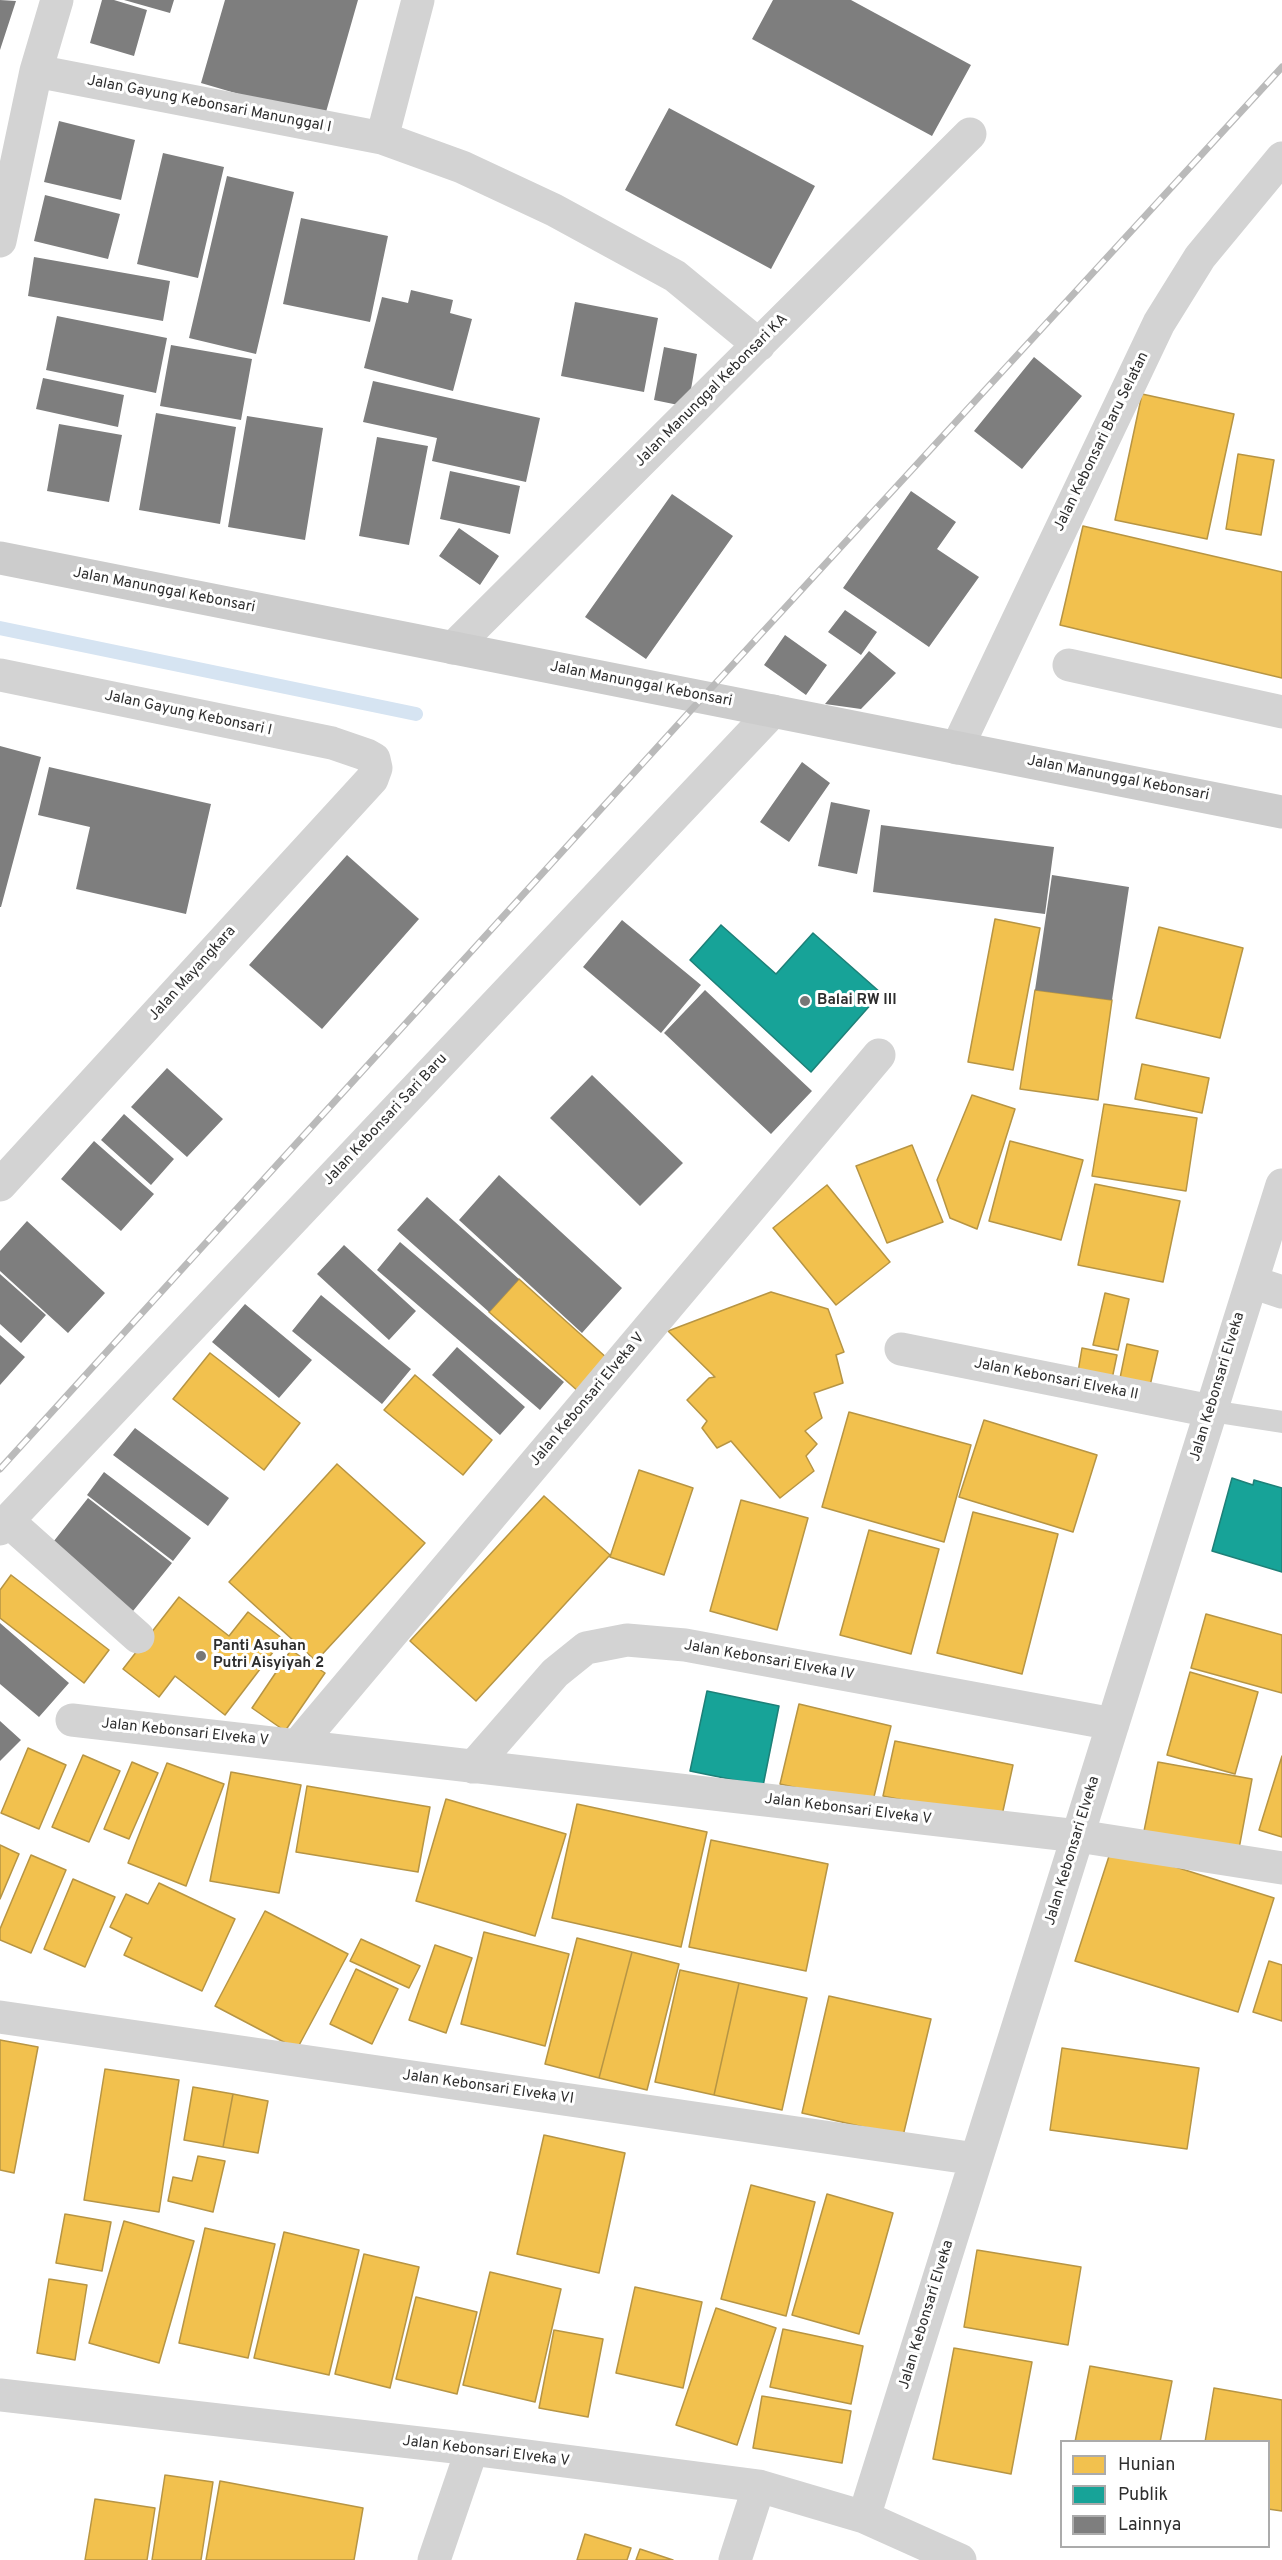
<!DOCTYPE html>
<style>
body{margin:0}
#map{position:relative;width:1282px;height:2560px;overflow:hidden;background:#fff;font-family:Overpass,sans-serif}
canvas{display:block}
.legend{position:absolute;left:1060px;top:2440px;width:210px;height:108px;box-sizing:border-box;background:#fff;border:2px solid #ababab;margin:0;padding:8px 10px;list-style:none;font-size:18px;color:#2e2e2e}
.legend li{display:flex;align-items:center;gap:12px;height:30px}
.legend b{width:30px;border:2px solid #ababab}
</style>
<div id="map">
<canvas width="1282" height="2560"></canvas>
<ul class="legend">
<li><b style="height:16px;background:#f2c14e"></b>Hunian</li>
<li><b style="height:16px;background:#17a398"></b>Publik</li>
<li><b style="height:16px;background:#7e7e7e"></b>Lainnya</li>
</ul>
</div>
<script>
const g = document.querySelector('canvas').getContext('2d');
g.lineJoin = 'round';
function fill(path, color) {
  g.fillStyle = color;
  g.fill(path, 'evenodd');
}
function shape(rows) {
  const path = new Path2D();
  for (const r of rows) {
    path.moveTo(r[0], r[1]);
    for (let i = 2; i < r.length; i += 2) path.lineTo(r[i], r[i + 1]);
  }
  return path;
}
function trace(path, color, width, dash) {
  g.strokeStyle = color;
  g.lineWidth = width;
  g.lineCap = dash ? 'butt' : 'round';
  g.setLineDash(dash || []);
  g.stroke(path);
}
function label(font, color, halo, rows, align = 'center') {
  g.font = font + ' Overpass,sans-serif';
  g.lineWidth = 6;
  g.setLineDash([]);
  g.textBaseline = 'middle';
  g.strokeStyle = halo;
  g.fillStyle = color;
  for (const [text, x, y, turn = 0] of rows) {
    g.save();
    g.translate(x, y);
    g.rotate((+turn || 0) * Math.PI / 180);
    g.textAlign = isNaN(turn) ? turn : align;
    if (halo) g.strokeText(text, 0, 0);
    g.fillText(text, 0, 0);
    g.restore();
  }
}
const homes = shape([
 [1142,394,1234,414,1207,539,1115,520,1142,394],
 [1238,454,1274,460,1261,535,1226,529,1238,454],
 [1083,526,1282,572,1282,678,1060,625,1083,526],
 [995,919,1040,928,1013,1070,968,1062,995,919],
 [1159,927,1243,948,1220,1038,1136,1018,1159,927],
 [1035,990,1112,1000,1098,1100,1020,1089,1035,990],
 [1142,1064,1209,1078,1202,1113,1135,1099,1142,1064],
 [972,1095,1015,1109,977,1229,950,1218,937,1180,972,1095],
 [1104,1104,1197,1118,1186,1191,1092,1176,1104,1104],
 [1010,1141,1083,1160,1061,1240,989,1221,1010,1141],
 [912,1145,943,1222,887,1243,856,1166,912,1145],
 [1095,1184,1180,1201,1163,1282,1078,1265,1095,1184],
 [827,1185,890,1262,836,1305,773,1228,827,1185],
 [519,1279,608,1359,579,1392,489,1312,519,1279],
 [771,1292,828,1309,844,1352,836,1355,843,1383,814,1393,822,1418,805,1431,817,1444,806,1456,814,1471,780,1498,731,1441,717,1448,702,1428,707,1421,687,1400,709,1378,715,1377,668,1331,771,1292],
 [1105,1293,1129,1299,1118,1350,1093,1345,1105,1293],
 [1127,1344,1158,1351,1149,1390,1119,1383,1127,1344],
 [1082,1348,1117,1355,1112,1379,1078,1372,1082,1348],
 [210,1353,300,1423,264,1470,173,1399,210,1353],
 [415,1375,492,1440,463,1475,384,1410,415,1375],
 [849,1412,971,1445,944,1542,822,1507,849,1412],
 [984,1420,1097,1455,1073,1532,959,1497,984,1420],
 [337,1464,425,1543,316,1661,229,1582,337,1464],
 [639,1470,693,1488,664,1575,610,1557,639,1470],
 [544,1496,610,1555,476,1701,410,1641,544,1496],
 [741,1500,808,1518,777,1630,710,1611,741,1500],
 [973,1512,1058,1534,1022,1674,937,1653,973,1512],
 [869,1530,939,1549,911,1654,840,1635,869,1530],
 [11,1575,109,1650,84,1683,0,1618,0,1590,11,1575],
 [179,1597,229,1636,248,1612,283,1639,225,1715,175,1676,159,1697,123,1669,179,1597],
 [1206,1614,1282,1635,1282,1693,1191,1668,1206,1614],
 [291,1650,325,1673,285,1731,252,1708,291,1650],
 [1190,1672,1258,1692,1235,1774,1167,1755,1190,1672],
 [799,1704,891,1726,872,1805,780,1784,799,1704],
 [895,1741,1013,1765,1001,1820,883,1796,895,1741],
 [28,1748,66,1765,39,1829,1,1813,28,1748],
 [83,1755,120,1771,89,1842,52,1827,83,1755],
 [1282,1756,1282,1837,1259,1830,1282,1756],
 [132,1762,158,1773,129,1839,104,1829,132,1762],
 [1158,1762,1252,1779,1238,1854,1143,1836,1158,1762],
 [167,1763,224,1784,186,1886,128,1863,167,1763],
 [231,1772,301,1785,279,1893,210,1881,231,1772],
 [307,1786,430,1807,418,1872,296,1852,307,1786],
 [446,1799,566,1834,535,1936,416,1901,446,1799],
 [577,1804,707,1832,681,1947,552,1918,577,1804],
 [711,1840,828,1864,806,1971,689,1947,711,1840],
 [0,1845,19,1854,0,1899,0,1845],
 [1112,1847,1274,1898,1238,2012,1075,1961,1112,1847],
 [31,1855,66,1870,31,1953,0,1940,0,1929,31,1855],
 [73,1879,115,1897,85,1967,44,1949,73,1879],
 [159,1883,235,1919,202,1991,124,1955,132,1938,110,1927,126,1894,148,1904,159,1883],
 [265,1911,348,1954,297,2049,215,2006,265,1911],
 [484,1932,569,1954,545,2046,461,2024,484,1932],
 [577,1938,632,1952,599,2078,545,2064,577,1938],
 [361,1939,420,1966,409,1988,350,1961,361,1939],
 [435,1945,472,1958,446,2033,409,2020,435,1945],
 [632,1952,679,1964,647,2090,599,2078,632,1952],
 [1269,1961,1282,1965,1282,2021,1253,2012,1269,1961],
 [356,1969,398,1989,372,2044,330,2024,356,1969],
 [680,1970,739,1983,714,2095,655,2082,680,1970],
 [739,1983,807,1998,782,2110,714,2095,739,1983],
 [829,1996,931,2019,903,2136,802,2113,829,1996],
 [0,2040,38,2047,14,2173,0,2170,0,2040],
 [1062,2048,1199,2068,1187,2149,1050,2130,1062,2048],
 [105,2069,179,2080,159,2212,84,2200,105,2069],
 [193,2087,233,2094,223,2147,184,2140,193,2087],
 [233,2094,268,2101,258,2153,223,2147,233,2094],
 [544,2135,625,2153,599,2273,517,2254,544,2135],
 [198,2156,225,2161,213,2212,168,2201,173,2177,192,2181,198,2156],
 [751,2185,815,2202,786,2316,721,2299,751,2185],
 [827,2194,893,2213,859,2334,792,2315,827,2194],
 [65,2214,111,2222,102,2271,56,2263,65,2214],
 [124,2221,194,2241,159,2363,89,2343,124,2221],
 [205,2228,275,2244,248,2358,179,2343,205,2228],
 [284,2232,359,2250,329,2375,254,2358,284,2232],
 [977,2250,1081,2267,1068,2345,964,2327,977,2250],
 [364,2254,419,2267,390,2388,335,2374,364,2254],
 [490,2272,561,2289,535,2402,463,2385,490,2272],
 [49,2279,87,2285,75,2360,37,2353,49,2279],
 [635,2287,702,2302,683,2388,616,2373,635,2287],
 [416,2297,477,2312,457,2394,396,2379,416,2297],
 [716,2308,776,2328,737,2445,676,2425,716,2308],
 [783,2329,863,2346,851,2404,770,2387,783,2329],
 [554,2330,603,2339,588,2417,539,2408,554,2330],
 [954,2348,1032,2362,1011,2474,933,2459,954,2348],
 [1090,2366,1172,2381,1160,2442,1075,2442,1090,2366],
 [1214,2388,1282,2400,1282,2511,1268,2509,1268,2442,1205,2442,1214,2388],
 [762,2396,851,2411,842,2463,753,2448,762,2396],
 [165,2475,213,2482,201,2560,152,2560,165,2475],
 [220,2481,363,2508,354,2560,206,2560,220,2481],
 [95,2499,155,2508,147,2560,85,2560,95,2499],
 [585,2534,631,2548,627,2560,577,2560,585,2534],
 [640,2549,673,2560,636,2560,640,2549]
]);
fill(homes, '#f2c14e');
trace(homes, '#b79544', 1.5);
const public = shape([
 [721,925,776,974,813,933,881,993,811,1072,690,960,721,925],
 [1232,1478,1253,1485,1254,1480,1282,1488,1282,1572,1212,1551,1232,1478],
 [707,1691,779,1706,763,1786,690,1771,707,1691]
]);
fill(public, '#17a398');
trace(public, '#1e8078', 1.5);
trace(shape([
 [0,628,416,714]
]), '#d6e4f2', 14);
fill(shape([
 [0,0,16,1,0,50],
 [102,0,114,0,147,10,134,56,90,43],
 [124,0,174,0,170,13],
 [225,0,358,0,324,119,201,83],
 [773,0,851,0,971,65,932,136,752,39],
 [669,108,815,186,771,269,625,190],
 [59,121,135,140,121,200,44,182],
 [163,153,224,167,198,278,137,264],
 [227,176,294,192,256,354,189,338],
 [45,195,120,214,108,259,34,241],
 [301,218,388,236,370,322,283,304],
 [34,257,170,281,163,321,28,296],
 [411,290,453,300,450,313,472,319,453,391,364,368,382,297,408,303],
 [575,302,658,318,644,392,561,376],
 [57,316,167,338,156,393,46,370],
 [171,345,252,359,241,420,160,406],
 [664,347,697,354,688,407,654,400],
 [1034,357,1082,396,1022,469,974,431],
 [43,378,124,395,118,427,36,409],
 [373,381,540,418,526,482,432,461,437,438,363,422],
 [156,413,236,427,220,524,139,510],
 [247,416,323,428,305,540,228,527],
 [59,424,122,435,109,502,47,491],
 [377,437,428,446,409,545,359,536],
 [450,471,520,486,510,534,440,519],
 [911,491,956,522,937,549,979,577,929,647,843,588],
 [672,494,733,536,646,659,585,617],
 [459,528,499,556,480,585,439,556],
 [845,610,877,632,861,655,828,632],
 [785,635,827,665,806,695,764,665],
 [869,651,896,673,861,709,825,704],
 [0,746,41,757,1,907,0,907],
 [802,762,830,783,789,842,760,822],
 [49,767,211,804,186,914,76,889,90,827,38,815],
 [831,802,870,810,857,874,818,866],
 [881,825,1054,847,1045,914,873,892],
 [347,855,419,919,322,1029,249,965],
 [1052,875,1129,887,1112,1000,1035,990],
 [622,920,701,985,661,1033,583,967],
 [705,990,812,1091,771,1134,664,1033],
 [167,1068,223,1119,187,1157,131,1107],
 [592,1075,683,1163,640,1206,550,1118],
 [124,1114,174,1159,151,1185,101,1140],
 [94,1141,154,1194,121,1231,61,1179],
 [499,1175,622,1288,582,1333,459,1220],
 [427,1197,519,1279,489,1312,397,1230],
 [27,1221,105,1293,68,1333,0,1271,0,1251],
 [400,1242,564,1382,540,1410,377,1270],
 [344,1245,416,1311,389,1340,317,1274],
 [0,1274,46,1315,21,1343,0,1324],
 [321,1295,411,1369,382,1404,292,1331],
 [245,1304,312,1360,279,1398,212,1342],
 [0,1335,25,1357,0,1385],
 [457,1347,525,1407,500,1435,432,1375],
 [135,1428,229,1498,208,1526,113,1455],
 [104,1472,191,1538,173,1561,87,1495],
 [88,1498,172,1563,129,1616,46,1551],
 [0,1623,69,1683,39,1717,0,1684],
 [0,1721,21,1740,0,1761]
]), '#7e7e7e');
trace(shape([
 [1211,1411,1282,1422]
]), '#d3d3d3', 22);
trace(shape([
 [36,71,382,138,462,167,554,210,675,276,759,345],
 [382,138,418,0],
 [0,241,36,71,57,0],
 [453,648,970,134],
 [1069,665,1282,712],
 [0,675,332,743,367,755,374,759,376,768,372,779,0,1185],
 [957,748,1159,323,1200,257,1282,158],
 [1252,1282,1282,1292],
 [901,1349,1211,1411],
 [8,1521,138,1637],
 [0,1529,773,711],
 [72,1720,1078,1836,1282,1868],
 [297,1746,879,1055],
 [473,1767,555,1673,586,1648,627,1640,685,1645,1113,1724],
 [0,2017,976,2159],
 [0,2395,472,2449,759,2486,864,2517,960,2560],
 [864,2517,1282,1185],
 [434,2560,472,2449],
 [735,2560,759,2486]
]), '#d3d3d3', 33);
trace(shape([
 [0,558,1282,812]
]), '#ccc', 33);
const rail = shape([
 [0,1469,703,697,1282,67]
]);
trace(rail, '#bababa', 7);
trace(rail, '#fff', 4.5, [14]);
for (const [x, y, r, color] of [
 [805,1001,6,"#777"],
 [201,1656,6,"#777"]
]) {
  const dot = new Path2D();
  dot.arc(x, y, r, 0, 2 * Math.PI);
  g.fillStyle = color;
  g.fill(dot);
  trace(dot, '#fff', 2);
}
label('15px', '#2e2e2e', '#fff', [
 ["Jalan Gayung Kebonsari Manunggal I",209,105,11],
 ["Jalan Manunggal Kebonsari KA",712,391,-45],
 ["Jalan Kebonsari Baru Selatan",1102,442,-64],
 ["Jalan Manunggal Kebonsari",164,591,11],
 ["Jalan Manunggal Kebonsari",641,685,11],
 ["Jalan Gayung Kebonsari I",188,714,12],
 ["Jalan Manunggal Kebonsari",1118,779,11],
 ["Jalan Mayangkara",193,974,-48],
 ["Jalan Kebonsari Sari Baru",386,1120,-47],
 ["Jalan Kebonsari Elveka II",1056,1380,11],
 ["Jalan Kebonsari Elveka",1218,1387,-73],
 ["Jalan Kebonsari Elveka V",588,1400,-50],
 ["Jalan Kebonsari Elveka IV",769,1661,10],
 ["Jalan Kebonsari Elveka V",185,1733,6],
 ["Jalan Kebonsari Elveka V",848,1810,7],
 ["Jalan Kebonsari Elveka",1073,1851,-73],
 ["Jalan Kebonsari Elveka VI",488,2088,8],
 ["Jalan Kebonsari Elveka",927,2315,-73],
 ["Jalan Kebonsari Elveka V",486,2452,7]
]);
label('bold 15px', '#2e2e2e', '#fff', [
 ["Balai RW III",817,1001],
 ["Panti Asuhan",213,1647],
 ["Putri Aisyiyah 2",213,1664]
], 'left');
</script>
